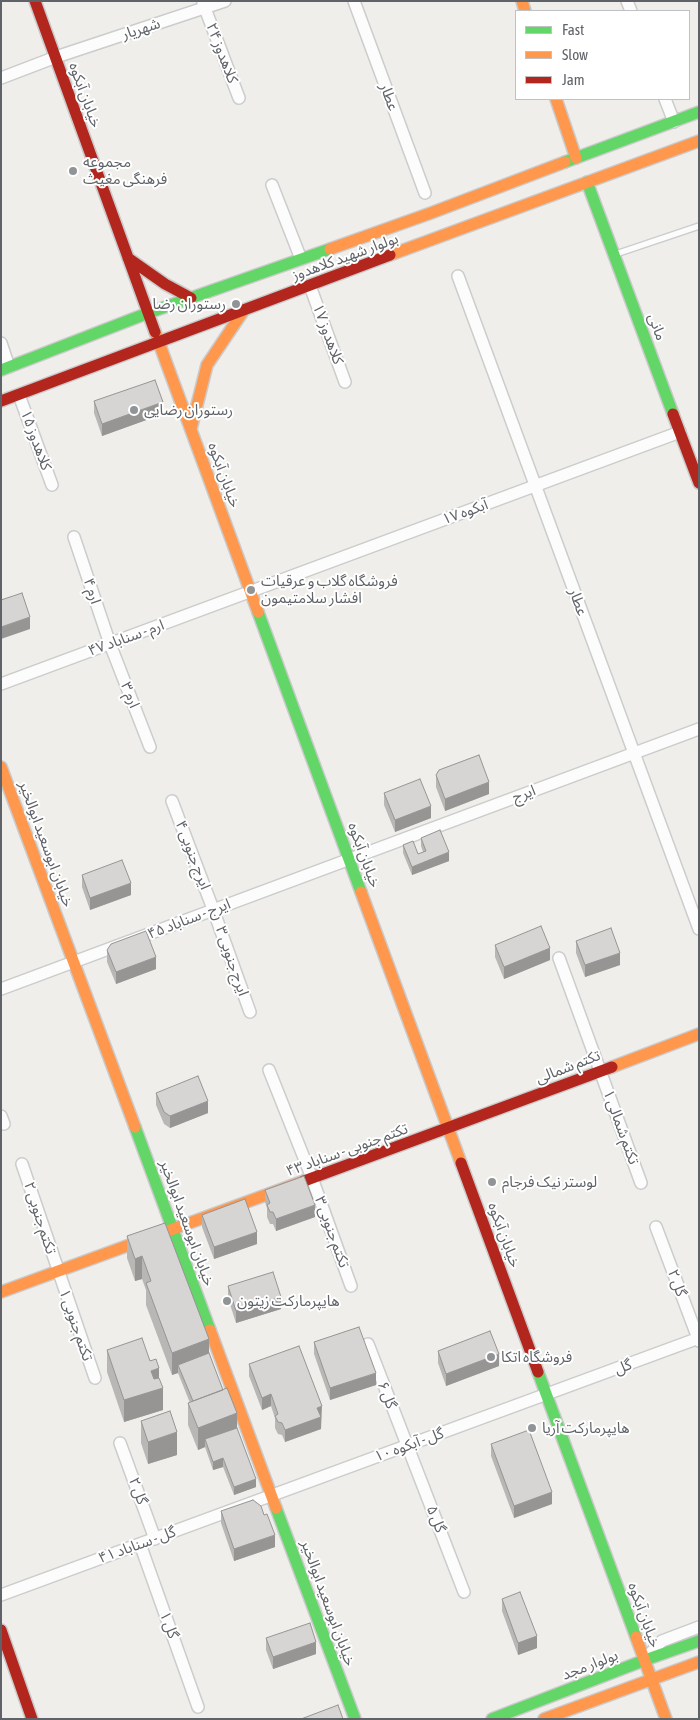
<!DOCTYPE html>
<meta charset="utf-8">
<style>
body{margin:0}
#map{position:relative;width:700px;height:1720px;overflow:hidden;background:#efeeea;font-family:"Asap Condensed",sans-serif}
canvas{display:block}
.frame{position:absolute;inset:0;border:2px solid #5f6368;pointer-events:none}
.legend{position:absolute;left:515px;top:10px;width:175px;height:90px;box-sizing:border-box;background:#fff;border:1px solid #bfc1c3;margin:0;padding:6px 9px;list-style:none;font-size:15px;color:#5f6368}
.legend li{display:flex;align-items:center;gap:10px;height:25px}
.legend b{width:25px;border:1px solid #bfc1c3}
</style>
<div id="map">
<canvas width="700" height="1720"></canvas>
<div class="frame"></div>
<ul class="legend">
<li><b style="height:6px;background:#63d668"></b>Fast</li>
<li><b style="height:6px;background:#ff974d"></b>Slow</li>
<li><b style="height:6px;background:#b3261e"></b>Jam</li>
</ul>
</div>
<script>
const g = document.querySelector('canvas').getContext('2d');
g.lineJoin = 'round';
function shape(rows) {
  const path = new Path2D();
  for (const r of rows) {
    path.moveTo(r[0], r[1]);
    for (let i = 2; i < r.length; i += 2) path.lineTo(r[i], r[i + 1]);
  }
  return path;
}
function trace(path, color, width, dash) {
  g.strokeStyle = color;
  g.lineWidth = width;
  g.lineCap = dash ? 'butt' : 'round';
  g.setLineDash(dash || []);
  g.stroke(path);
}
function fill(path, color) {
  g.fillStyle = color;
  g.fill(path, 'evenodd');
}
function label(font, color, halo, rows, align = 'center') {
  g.font = font + ' "Asap Condensed","Noto Sans Arabic",sans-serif';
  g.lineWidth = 4;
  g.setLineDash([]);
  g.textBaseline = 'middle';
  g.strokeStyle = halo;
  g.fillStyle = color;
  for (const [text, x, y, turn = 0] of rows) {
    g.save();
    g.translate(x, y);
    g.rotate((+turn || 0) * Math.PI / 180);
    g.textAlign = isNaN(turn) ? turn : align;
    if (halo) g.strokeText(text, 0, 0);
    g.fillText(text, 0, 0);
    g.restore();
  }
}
const lane = shape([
 [616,254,699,226]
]);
const street = shape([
 [354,1,425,193],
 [627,1,631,11],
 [203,3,239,98],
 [1,78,56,57,225,1],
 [665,99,674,122],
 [272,185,301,259],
 [458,276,699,929],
 [310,286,345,382],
 [1,343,9,367],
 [19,395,52,485],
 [74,537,110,644,150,747],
 [1,684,680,432],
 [172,801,213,909,250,1012],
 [559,958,641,1183],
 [1,989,699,729],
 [269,1070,312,1178,351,1286],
 [1,1116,4,1124],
 [22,1164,95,1378],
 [656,1227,699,1341],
 [368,1344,464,1592],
 [120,1443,155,1539],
 [140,1544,198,1707],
 [1,1595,699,1338],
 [646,1658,662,1641,699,1627]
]);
const fast = shape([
 [565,162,699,112],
 [587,182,673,414],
 [1,370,148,313,330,249],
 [258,612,361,892],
 [135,1127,210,1330],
 [538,1372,636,1637],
 [276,1508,355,1719],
 [492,1719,645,1660,699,1641]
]);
const slow = shape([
 [522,1,525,11],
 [556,99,576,158],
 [330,249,431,213,565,162],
 [390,255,699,141],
 [155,332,258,612],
 [191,429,207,365,244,310],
 [1,767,135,1127],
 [361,892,461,1163],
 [612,1067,699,1034],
 [1,1292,304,1181],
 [210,1330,276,1508],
 [636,1637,666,1719],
 [544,1719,699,1662]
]);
const jam = shape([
 [35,1,155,332],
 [128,258,165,284,191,298],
 [1,401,390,255],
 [673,414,699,483],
 [461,1163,538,1372],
 [304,1181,612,1067],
 [1,1630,32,1719]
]);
trace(lane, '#cbcccc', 8);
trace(street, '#cbcccc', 14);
trace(fast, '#cacacb', 14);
trace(slow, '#cacacb', 14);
trace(jam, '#cacacb', 14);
trace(lane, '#fdfcfc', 5.5);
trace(street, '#fdfcfc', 11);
trace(fast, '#63d668', 11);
trace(slow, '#ff974d', 11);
trace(jam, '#b3261e', 11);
fill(shape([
 [94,401,163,414,102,436,94,413],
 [436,775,489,794,445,811,436,787],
 [384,793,431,818,395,832,384,805],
 [421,838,449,861,412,875,403,853,403,845,418,854,423,852,421,846],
 [82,875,131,895,90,910,82,887],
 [576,941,620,965,585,977,576,953],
 [495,945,550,960,504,979,495,957],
 [107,950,156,969,116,984,107,962],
 [156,1093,208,1113,170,1128,164,1124,156,1105],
 [265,1190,315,1217,276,1231,273,1224,270,1224,267,1217,267,1208,265,1202],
 [202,1215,257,1244,214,1259,202,1227],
 [165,1223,209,1353,237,1428,256,1487,234,1495,223,1467,213,1470,205,1447,198,1450,188,1425,188,1403,190,1403,178,1373,172,1375,146,1305,146,1290,142,1279,135,1281,127,1258,127,1236],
 [228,1286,281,1309,236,1323,228,1298],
 [314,1342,376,1385,330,1400,314,1354],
 [107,1350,150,1361,159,1378,163,1410,124,1422,107,1372],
 [438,1351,499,1366,446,1386,438,1363],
 [249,1364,322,1418,321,1418,321,1429,285,1442,282,1435,278,1434,275,1428,275,1418,271,1406,262,1410,249,1376],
 [141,1421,177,1455,148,1464,141,1443],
 [491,1444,552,1504,514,1518,491,1456],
 [221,1511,275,1547,234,1561,221,1523],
 [502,1599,537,1648,518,1655,502,1611],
 [266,1638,316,1654,273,1669,266,1650]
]), '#b8b7b5');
fill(shape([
 [163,402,163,414,102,436,102,424],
 [30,617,30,629,1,639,1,627],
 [489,782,489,794,445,811,445,799],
 [431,806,431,818,395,832,395,820],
 [449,852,449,861,412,875,412,867],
 [131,883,131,895,90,910,90,898],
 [550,948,550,960,504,979,504,967],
 [620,953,620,965,585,977,585,965],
 [156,957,156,969,116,984,116,972],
 [208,1101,208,1113,170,1128,170,1116],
 [315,1205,315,1217,276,1231,276,1219],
 [257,1232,257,1244,214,1259,214,1247],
 [142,1256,142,1279,135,1281,135,1259],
 [281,1297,281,1309,236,1323,236,1311],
 [209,1339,209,1361,178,1365,178,1373,172,1375,172,1353],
 [499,1354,499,1366,446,1386,446,1374],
 [159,1368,159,1389,163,1388,163,1410,124,1422,124,1400,151,1371],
 [376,1373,376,1385,330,1400,330,1388],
 [271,1394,271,1406,262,1410,262,1398],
 [322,1406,321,1429,285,1442,285,1430,317,1408],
 [237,1413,237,1436,205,1439,205,1447,198,1450,198,1428],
 [177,1432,177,1455,148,1464,148,1442],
 [223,1458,223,1467,213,1470,213,1462],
 [256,1479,256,1487,234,1495,234,1487],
 [552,1492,552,1504,514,1518,514,1506],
 [275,1535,275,1547,234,1561,234,1549],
 [537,1636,537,1648,518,1655,518,1643],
 [316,1642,316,1654,273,1669,273,1657]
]), '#969594');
const building = shape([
 [155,380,163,402,102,424,94,401,155,380],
 [22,593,30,617,1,627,1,600,22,593],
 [479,755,489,782,445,799,436,775,439,770,479,755],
 [420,779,431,806,395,820,384,793,420,779],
 [440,830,449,852,412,867,403,845,413,841,418,854,426,851,421,838,440,830],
 [122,860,131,883,90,898,82,875,122,860],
 [541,926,550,948,504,967,495,945,541,926],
 [611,928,620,953,585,965,576,941,611,928],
 [146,931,156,957,116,972,107,950,111,944,146,931],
 [198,1076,208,1101,170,1116,164,1112,156,1093,198,1076],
 [304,1176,315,1205,276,1219,273,1212,270,1212,267,1205,270,1203,265,1190,304,1176],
 [245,1199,257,1232,214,1247,202,1215,245,1199],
 [165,1223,209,1339,172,1353,146,1283,151,1281,142,1256,135,1259,127,1236,165,1223],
 [273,1272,281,1297,236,1311,228,1286,273,1272],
 [359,1327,376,1373,330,1388,314,1342,359,1327],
 [490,1331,499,1354,446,1374,438,1351,490,1331],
 [142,1338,150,1361,156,1359,159,1368,151,1371,154,1379,159,1378,163,1388,124,1400,107,1350,142,1338],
 [299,1346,322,1406,317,1408,321,1417,285,1430,282,1423,278,1422,275,1416,278,1414,271,1394,262,1398,249,1364,299,1346],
 [209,1353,223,1390,193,1401,178,1365,209,1353],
 [227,1388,237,1413,198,1428,188,1403,227,1388],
 [170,1411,177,1432,148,1442,141,1421,170,1411],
 [237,1428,256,1479,234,1487,223,1458,213,1462,205,1439,237,1428],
 [529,1430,552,1492,514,1506,491,1444,529,1430],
 [253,1500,261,1506,264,1515,267,1514,275,1535,234,1549,221,1511,253,1500],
 [520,1592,537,1636,518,1643,502,1599,520,1592],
 [310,1623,316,1642,273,1657,266,1638,310,1623],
 [338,1705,343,1719,301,1719,338,1705]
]);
fill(building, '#d6d5d3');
trace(building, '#969594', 1);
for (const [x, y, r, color] of [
 [73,171,5,"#919496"],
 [236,304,5,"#919496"],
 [134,410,5,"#919496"],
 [251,590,5,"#919496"],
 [492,1182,5,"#919496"],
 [227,1301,5,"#919496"],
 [491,1357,5,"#919496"],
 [532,1428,5,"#919496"]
]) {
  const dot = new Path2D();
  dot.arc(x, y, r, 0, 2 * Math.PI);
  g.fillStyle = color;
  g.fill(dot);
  trace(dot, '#fff', 2);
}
label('15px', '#5f6368', '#fff', [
 ["شهریار",141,29,-18],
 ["کلاهدوز ۲۴",222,53,69],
 ["خیابان آبکوه",85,95,70],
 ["عطار",389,97,70],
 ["بولوار شهید کلاهدوز",345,257,-20],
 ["مانی",657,327,70],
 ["کلاهدوز ۱۷",328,334,70],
 ["کلاهدوز ۱۵",36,440,70],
 ["خیابان آبکوه",224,475,70],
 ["آبکوه ۱۷",465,512,-20],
 ["ارم ۴",92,591,72],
 ["عطار",578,602,70],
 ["ارم - سناباد ۴۷",126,638,-20],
 ["ارم ۳",130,695,68],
 ["ایرج",524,794,-20],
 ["خیابان ابوسعید ابوالخیر",46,844,70],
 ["ایرج جنوبی ۴",193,855,69],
 ["خیابان آبکوه",364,855,70],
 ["ایرج - سناباد ۴۵",189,919,-21],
 ["ایرج جنوبی ۳",232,961,71],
 ["تکتم شمالی",568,1067,-21],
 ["تکتم شمالی ۱",621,1127,70],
 ["تکتم جنوبی - سناباد ۴۳",347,1150,-20],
 ["تکتم جنوبی ۲",40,1218,72],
 ["خیابان ابوسعید ابوالخیر",187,1223,70],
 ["تکتم جنوبی ۳",332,1232,70],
 ["خیابان آبکوه",504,1235,70],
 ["گل ۲",677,1283,70],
 ["تکتم جنوبی ۱",76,1325,71],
 ["گل",623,1367,-21],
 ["گل ۶",387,1395,69],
 ["گل - آبکوه ۱۰",409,1445,-20],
 ["گل ۲",138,1491,70],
 ["گل ۵",436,1519,68],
 ["گل - سناباد ۴۱",137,1545,-20],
 ["خیابان ابوسعید ابوالخیر",328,1603,70],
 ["خیابان آبکوه",644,1615,70],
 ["گل ۱",169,1625,70],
 ["بولوار مجد",590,1665,-21]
]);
label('15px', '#5f6368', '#fff', [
 ["مجموعه",83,162],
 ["فرهنگی مغیث",83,179],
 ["رستوران رضا",226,304,"right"],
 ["رستوران رضایی",144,410],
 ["فروشگاه گلاب و عرقیات",261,581],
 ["افشار سلامتیمون",261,598],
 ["لوستر نیک فرجام",502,1182],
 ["هایپرمارکت زیتون",237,1301],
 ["فروشگاه اتکا",501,1357],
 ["هایپرمارکت آریا",542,1428]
], 'left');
</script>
